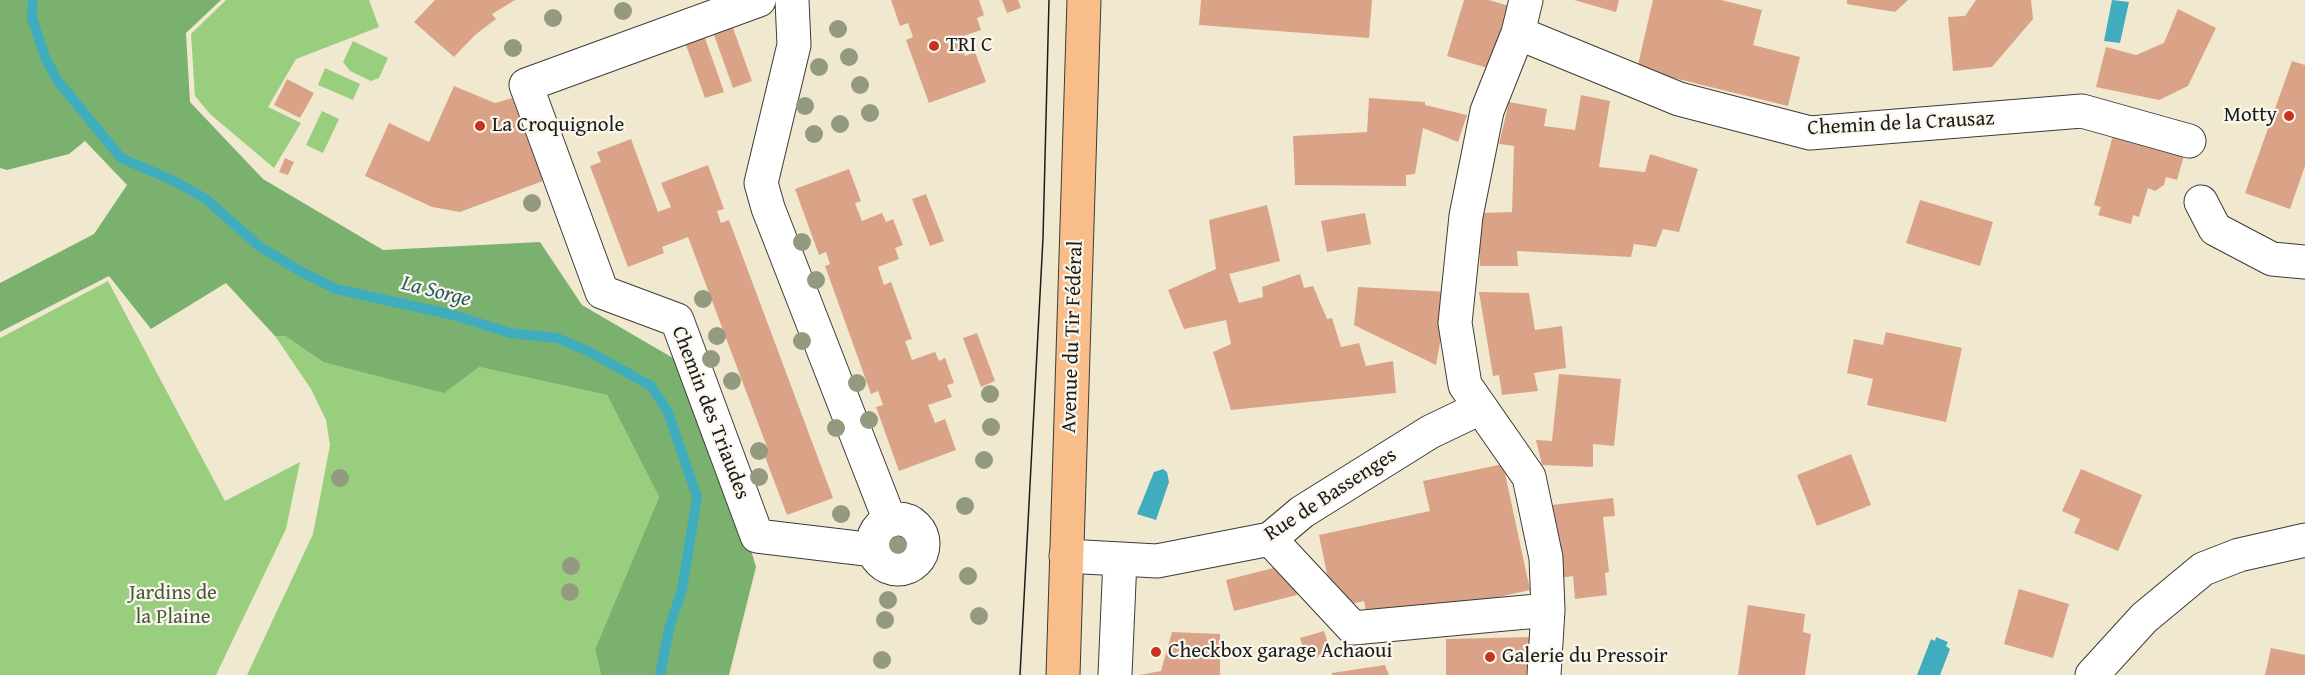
<!DOCTYPE html>
<meta charset="utf-8">
<style>
body{margin:0}
canvas{display:block;background:#f1e9cf}
</style>
<canvas width="2305" height="675"></canvas>
<script>
const g = document.querySelector('canvas').getContext('2d');
g.lineJoin = 'round';
function fill(path, color) {
  g.fillStyle = color;
  g.fill(path, 'evenodd');
}
function shape(rows) {
  const path = new Path2D();
  for (const r of rows) {
    if (r.length === 3) {
      path.moveTo(r[0] + r[2], r[1]);
      path.arc(r[0], r[1], r[2], 0, 2 * Math.PI);
      continue;
    }
    path.moveTo(r[0], r[1]);
    for (let i = 2; i < r.length; i += 2) path.lineTo(r[i], r[i + 1]);
  }
  return path;
}
function trace(path, color, width, dash) {
  g.strokeStyle = color;
  g.lineWidth = width;
  g.lineCap = dash ? 'butt' : 'round';
  g.setLineDash(dash || []);
  g.stroke(path);
}
function label(font, color, halo, rows, align = 'center') {
  g.font = font + ' "Gentium Book Plus",serif';
  g.lineWidth = 4.5;
  g.setLineDash([]);
  g.textBaseline = 'middle';
  g.strokeStyle = halo;
  g.fillStyle = color;
  for (const [text, x, y, turn = 0] of rows) {
    g.save();
    g.translate(x, y);
    g.rotate((+turn || 0) * Math.PI / 180);
    g.textAlign = isNaN(turn) ? turn : align;
    if (halo) g.strokeText(text, 0, 0);
    g.fillText(text, 0, 0);
    g.restore();
  }
}
fill(shape([
 [226,0,369,0,379,27,296,59,268,107,301,123,274,168,210,114,195,96,191,34],
 [353,41,388,58,379,78,371,81,350,71,343,62],
 [325,68,360,84,353,100,318,85],
 [322,111,339,119,323,153,306,145],
 [108,281,225,501,300,462,286,529,216,675,0,675,0,338],
 [275,336,285,336,323,362,479,367,607,395,659,497,595,649,601,675,247,675,313,534,330,445,326,420,311,389]
]), '#9ace7f');
fill(shape([
 [0,0,221,0,186,33,190,102,263,179,383,250,540,242,582,305,685,365,737,502,756,567,729,675,601,675,595,649,659,497,607,395,479,367,444,393,323,362,285,336,275,336,226,283,151,329,109,276,0,332,0,283,94,234,127,185,85,141,69,154,7,170,0,168]
]), '#7bb16e');
fill(shape([
 [2112,0,2129,2,2120,43,2104,41],
 [1163,469,1167,472,1169,482,1156,520,1137,514,1154,472],
 [1936,637,1948,642,1946,646,1950,649,1940,675,1917,675,1931,639,1935,641]
]), '#40adbf');
trace(shape([
 [33,0,32,18,45,57,57,80,121,158,174,181,206,199,259,246,298,270,336,289,453,315,510,333,557,338,590,352,651,386,668,412,697,497,682,590,670,625,660,675]
]), '#40adbf', 10);
fill(shape([
 [435,0,515,0,492,14,496,19,475,35,454,57,414,22],
 [891,0,979,0,984,15,977,18,981,30,958,38,965,56,975,52,986,82,929,103,906,40,913,37,908,23,900,26],
 [1002,0,1018,0,1021,8,1007,13],
 [1201,0,1372,0,1369,38,1199,25],
 [1464,0,1489,0,1509,6,1491,69,1447,56],
 [1574,0,1619,0,1616,12],
 [1653,0,1721,0,1762,10,1753,45,1800,57,1788,106,1637,69],
 [1847,0,1908,0,1895,12,1847,4],
 [1976,0,2031,0,2033,19,1992,67,1953,71,1948,17,1965,16],
 [2178,9,2216,28,2188,86,2159,100,2096,87,2106,47,2136,55,2164,43],
 [733,28,752,81,733,88,714,35],
 [705,38,724,92,705,98,686,45],
 [2292,61,2305,65,2305,166,2290,209,2245,193],
 [287,79,314,93,300,118,274,105],
 [454,86,495,103,512,98,543,181,460,212,432,207,365,176,389,123,429,142],
 [1581,95,1610,101,1599,167,1645,172,1650,154,1698,169,1679,232,1663,229,1656,247,1634,244,1631,257,1517,251,1518,266,1480,266,1479,213,1512,212,1514,146,1499,144,1509,102,1547,109,1544,126,1575,130],
 [1369,98,1425,102,1425,105,1467,115,1458,142,1423,128,1415,174,1406,175,1406,186,1295,185,1293,136,1367,132],
 [2115,128,2186,148,2177,180,2166,177,2164,185,2155,191,2148,188,2139,217,2133,215,2131,224,2098,215,2101,207,2094,205],
 [631,139,658,212,671,207,661,183,708,165,724,209,717,211,721,223,729,220,833,498,787,515,762,449,767,447,688,237,662,247,664,253,628,267,590,166,601,162,597,152],
 [285,158,294,162,288,175,279,172],
 [849,169,861,201,855,203,862,221,882,213,886,222,893,219,903,245,895,248,899,259,878,267,884,285,891,282,912,339,905,341,912,360,935,352,939,361,945,358,954,383,947,385,952,397,928,405,935,423,945,419,956,450,899,471,876,407,883,405,878,391,871,394,825,266,830,264,826,252,819,255,795,189],
 [926,194,944,241,930,246,912,199],
 [1920,200,1993,222,1980,266,1906,243],
 [1267,205,1280,261,1229,274,1239,303,1263,297,1262,287,1300,274,1304,288,1313,286,1327,319,1332,318,1341,347,1359,343,1366,366,1393,361,1396,393,1231,410,1213,352,1231,344,1226,320,1184,329,1168,290,1216,269,1209,220],
 [1365,213,1371,244,1327,252,1321,221],
 [1358,287,1449,292,1436,365,1354,325],
 [1479,292,1529,293,1535,330,1562,326,1566,368,1534,373,1538,391,1502,395,1499,375,1493,376],
 [1886,332,1962,348,1946,422,1867,405,1873,379,1847,373,1854,339,1883,345],
 [977,333,995,381,981,387,963,338],
 [1559,374,1621,379,1614,446,1593,444,1593,467,1542,465,1536,440,1552,441],
 [1851,454,1871,505,1817,526,1797,475],
 [1503,464,1530,590,1369,626,1364,601,1334,608,1319,535,1430,511,1423,481],
 [2081,469,2142,495,2118,551,2074,533,2080,519,2062,511],
 [1613,498,1615,516,1603,517,1609,572,1605,573,1607,595,1575,599,1573,576,1559,578,1552,505],
 [1289,564,1297,595,1234,611,1226,580],
 [2019,589,2069,604,2053,658,2004,644],
 [1748,605,1805,614,1803,632,1811,634,1805,675,1738,675],
 [1324,631,1331,653,1307,660,1300,638],
 [1172,632,1220,634,1220,675,1139,675,1161,671],
 [1534,637,1534,675,1446,675,1446,639],
 [2271,648,2305,655,2305,675,2265,675],
 [1385,665,1389,675,1332,675,1332,673]
]), '#daa388');
const minor = shape([
 [759,0,526,85,602,292,677,320,757,536,874,550],
 [792,0,794,45,761,183,768,208,890,521],
 [1526,0,1518,33,1487,111,1466,216,1455,323,1465,385,1529,477,1546,558,1548,610,1544,675],
 [1518,33,1679,99,1810,133,2082,111,2189,141],
 [2201,202,2215,229,2272,259,2305,262],
 [898,544,25],
 [1270,539,1353,628,1548,610],
 [1066,556,1157,561,1270,539,1302,512,1430,432,1480,408],
 [1115,675,1120,559],
 [2092,675,2144,618,2203,569,2239,555,2305,540]
]);
const major = shape([
 [1063,675,1084,0]
]);
trace(minor, '#3c3b37', 35);
trace(major, '#3c3b37', 35);
trace(minor, '#fff', 33);
trace(major, '#f8bd89', 33);
trace(shape([
 [1020,675,1043,238,1049,0]
]), '#1c1c1c', 1.5);
g.fillStyle = '#949a80';
for (const [x, y] of [
 [623,11],
 [553,18],
 [838,29],
 [513,48],
 [849,57],
 [819,67],
 [860,85],
 [805,106],
 [870,113],
 [840,124],
 [814,134],
 [532,203],
 [802,242],
 [816,280],
 [703,299],
 [717,336],
 [802,341],
 [711,359],
 [732,381],
 [857,383],
 [990,394],
 [869,420],
 [991,427],
 [836,428],
 [759,451],
 [984,460],
 [759,477],
 [340,478],
 [965,506],
 [841,514],
 [898,545],
 [571,566],
 [968,576],
 [570,592],
 [888,600],
 [979,616],
 [885,620],
 [882,660]
]) {
  g.beginPath();
  g.arc(x, y, 9, 0, 2 * Math.PI);
  g.fill();
}
for (const [x, y, r, color] of [
 [934,46,6,"#c8321e"],
 [2289,116,6,"#c8321e"],
 [480,126,6,"#c8321e"],
 [1156,652,6,"#c8321e"],
 [1490,657,6,"#c8321e"]
]) {
  const dot = new Path2D();
  dot.arc(x, y, r, 0, 2 * Math.PI);
  g.fillStyle = color;
  g.fill(dot);
  trace(dot, '#fbf7ec', 2);
}
label('21px', '#1c1c1c', '#fbf7ec', [
 ["TRI C",946,46],
 ["Motty",2277,116,"right"],
 ["La Croquignole",492,126],
 ["Checkbox garage Achaoui",1168,652],
 ["Galerie du Pressoir",1502,657]
], 'left');
label('21px', '#1c1c1c', '#fbf7ec', [
 ["Chemin de la Crausaz",1901,124,-3],
 ["Avenue du Tir Fédéral",1073,337,-88],
 ["Chemin des Triaudes",710,413,69],
 ["Rue de Bassenges",1331,495,-33]
]);
label('21px', '#485a3f', '#fbf7ec', [
 ["Jardins de",173,594],
 ["la Plaine",173,618]
]);
label('italic 22px', '#2c5d65', '#fbf7ec', [
 ["La Sorge",436,292,14]
]);
</script>
